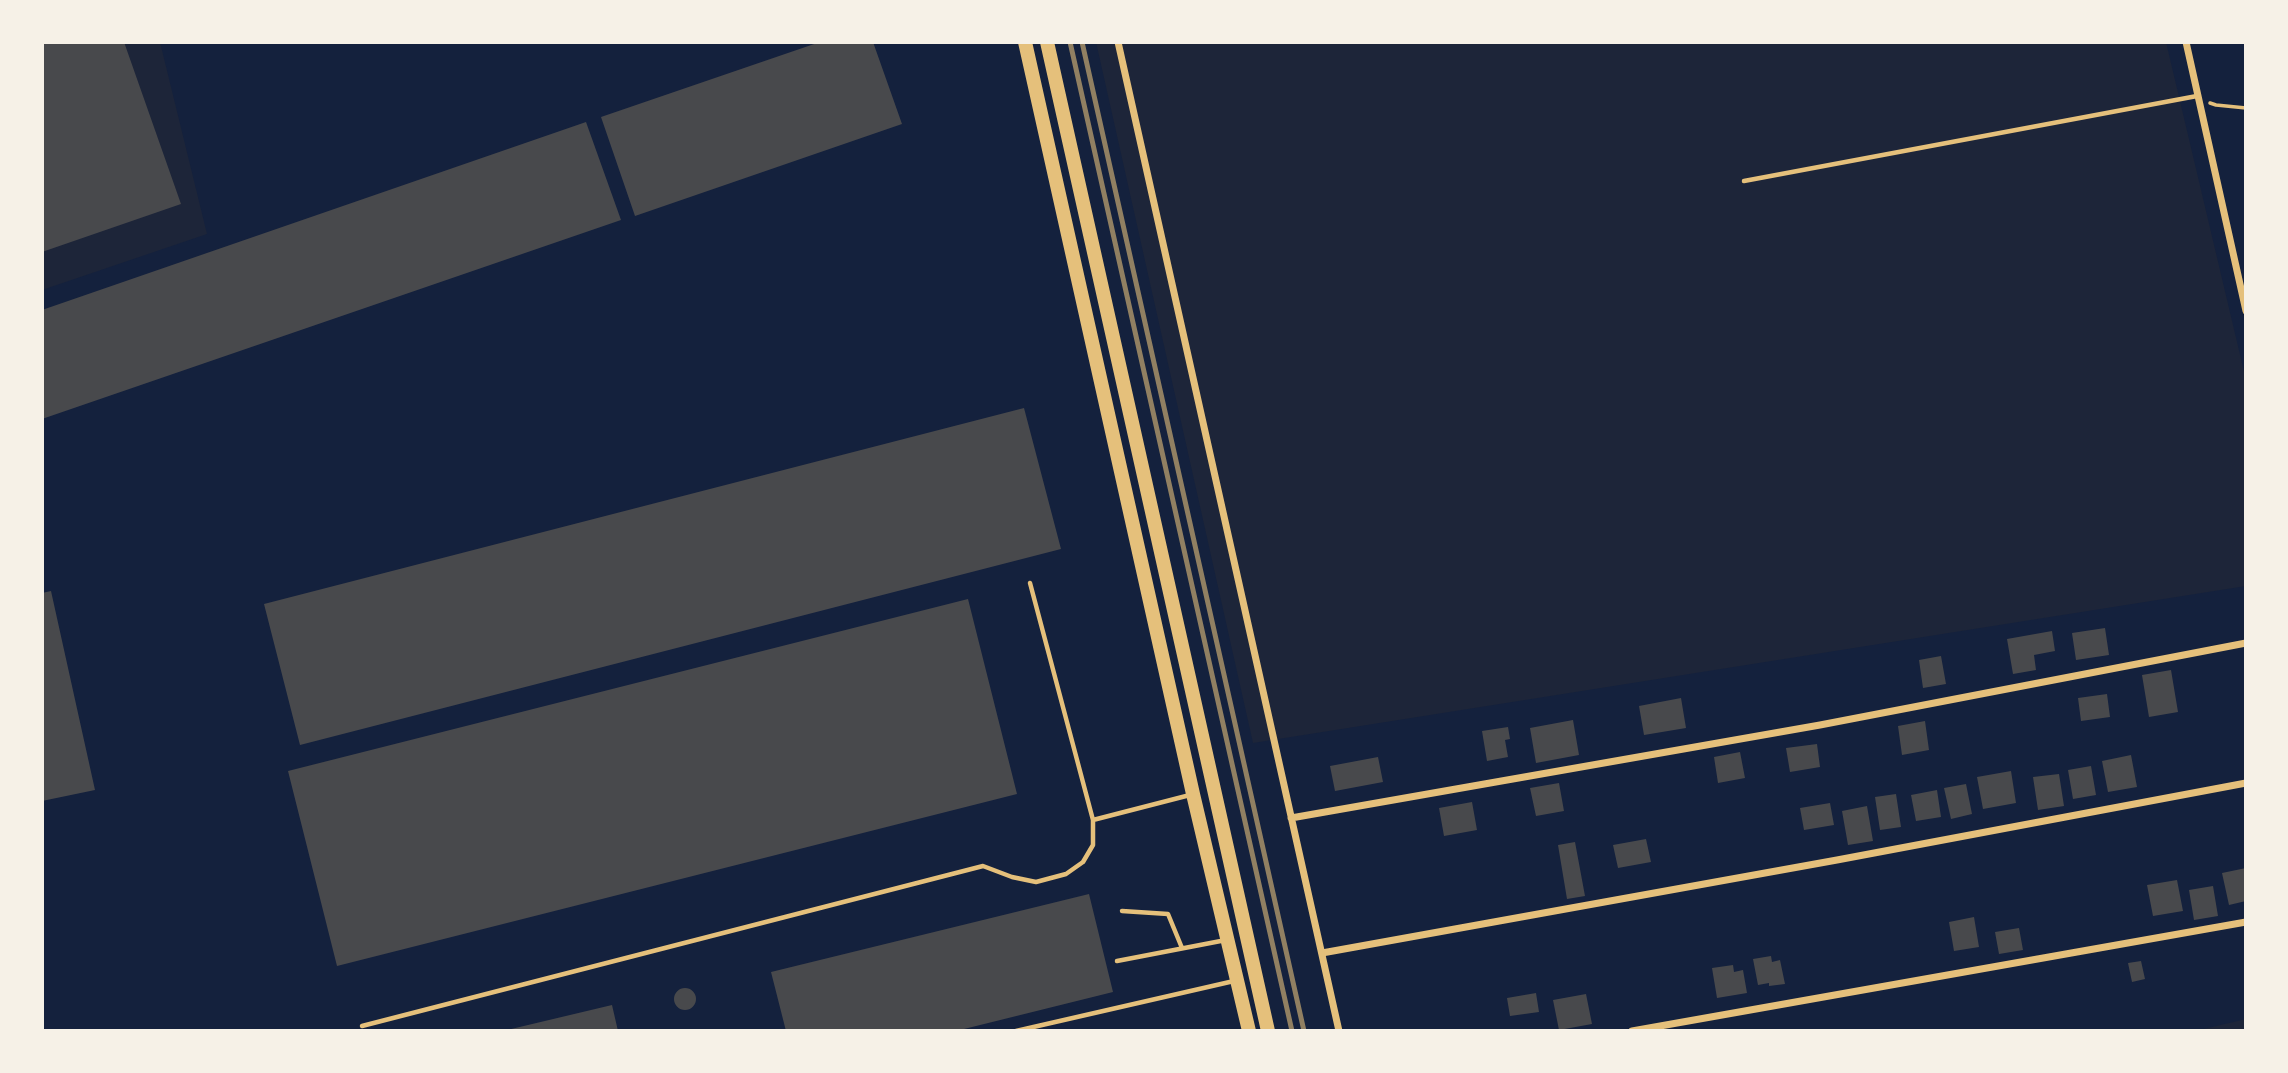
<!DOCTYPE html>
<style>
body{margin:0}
#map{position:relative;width:2288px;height:1073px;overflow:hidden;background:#14213d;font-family:Cabin,sans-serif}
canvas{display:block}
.frame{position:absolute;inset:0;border:44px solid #f6f1e7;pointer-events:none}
</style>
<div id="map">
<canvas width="2288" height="1073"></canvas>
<div class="frame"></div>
</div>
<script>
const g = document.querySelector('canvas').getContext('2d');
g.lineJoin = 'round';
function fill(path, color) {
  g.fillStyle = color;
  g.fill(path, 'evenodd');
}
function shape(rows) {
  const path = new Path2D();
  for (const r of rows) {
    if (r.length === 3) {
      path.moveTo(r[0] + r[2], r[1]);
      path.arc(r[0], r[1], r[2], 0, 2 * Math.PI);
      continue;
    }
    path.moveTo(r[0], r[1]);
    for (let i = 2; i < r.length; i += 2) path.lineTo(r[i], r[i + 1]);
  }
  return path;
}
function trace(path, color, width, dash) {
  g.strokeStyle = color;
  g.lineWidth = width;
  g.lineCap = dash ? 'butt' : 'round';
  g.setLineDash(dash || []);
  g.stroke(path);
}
fill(shape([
 [42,42,160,42,207,234,42,290],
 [1096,42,2166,42,2246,380,2246,586,1253,743],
 [2246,1019,2246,1031,2195,1031]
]), '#1d2539');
fill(shape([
 [42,42,124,42,181,204,42,252],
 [820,42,873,42,902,124,635,216,601,117],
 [586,122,621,220,42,419,42,310],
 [1024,408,1061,549,300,745,264,604],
 [51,591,95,790,42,801,42,593],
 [968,599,1017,794,337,966,288,771],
 [2105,628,2109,655,2076,660,2072,633],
 [2052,631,2055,651,2034,655,2036,670,2013,674,2007,639],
 [1941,656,1946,684,1923,688,1919,660],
 [2171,670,2178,712,2149,717,2142,675],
 [2107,694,2110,717,2081,721,2078,698],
 [1681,698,1686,728,1644,735,1639,706],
 [1573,720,1579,755,1536,763,1530,728],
 [1925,721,1929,750,1902,755,1898,726],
 [1508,727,1510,739,1505,740,1508,757,1487,761,1482,731],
 [1817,744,1820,767,1790,772,1786,748],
 [1740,752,1745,778,1718,783,1714,757],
 [2131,755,2137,787,2108,792,2102,761],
 [1378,757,1383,782,1335,791,1330,766],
 [2091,766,2096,795,2073,799,2068,770],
 [2011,771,2016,803,1983,809,1977,777],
 [2059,774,2064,806,2038,810,2033,777],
 [1559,783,1564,811,1536,816,1530,788],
 [1966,784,1972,814,1951,819,1944,788],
 [1937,790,1941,817,1916,821,1911,795],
 [1896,794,1901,827,1880,830,1875,797],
 [1472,802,1477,830,1444,836,1439,808],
 [1830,803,1834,825,1804,830,1800,808],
 [1867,806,1873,841,1848,845,1842,811],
 [1646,839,1651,862,1618,868,1613,845],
 [1575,842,1585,896,1567,899,1558,845],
 [2246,868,2246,901,2229,905,2222,873],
 [2177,880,2183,911,2153,916,2147,885],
 [2213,886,2218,916,2194,920,2189,890],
 [1089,894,1113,992,956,1031,786,1031,771,972],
 [1974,917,1979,947,1954,951,1949,922],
 [2019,928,2023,950,1999,954,1995,932],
 [1771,956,1772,962,1780,960,1785,984,1769,986,1769,983,1758,985,1753,959],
 [2141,961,2145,979,2132,982,2128,963],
 [1733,965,1734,972,1743,970,1747,993,1717,998,1712,968],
 [685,999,11],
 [1536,993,1539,1012,1510,1016,1507,998],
 [1586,994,1592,1024,1559,1030,1553,1000],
 [612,1005,618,1031,507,1031,507,1030]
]), '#48494c');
trace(shape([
 [2210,103,2216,105,2246,108]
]), '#e5c07b', 3.5);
trace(shape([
 [1744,181,2197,96],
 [1093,820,1190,795],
 [1122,911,1168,914,1182,948],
 [1117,961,1226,940],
 [362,1026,983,866,1012,877,1036,882,1066,874,1083,862,1093,845,1093,820,1030,583],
 [1016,1031,1234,981]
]), '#e5c07b', 4.5);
trace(shape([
 [1118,42,1339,1031],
 [2186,42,2246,311],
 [1291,818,1820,725,2246,643],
 [1322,953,1837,860,2246,783],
 [1632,1031,2246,922]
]), '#e5c07b', 7);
trace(shape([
 [1025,42,1193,794,1249,1031],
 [1047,42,1268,1031]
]), '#e5c07b', 14);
trace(shape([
 [1070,42,1292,1031],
 [1082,42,1304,1031]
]), '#918062', 5);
</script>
